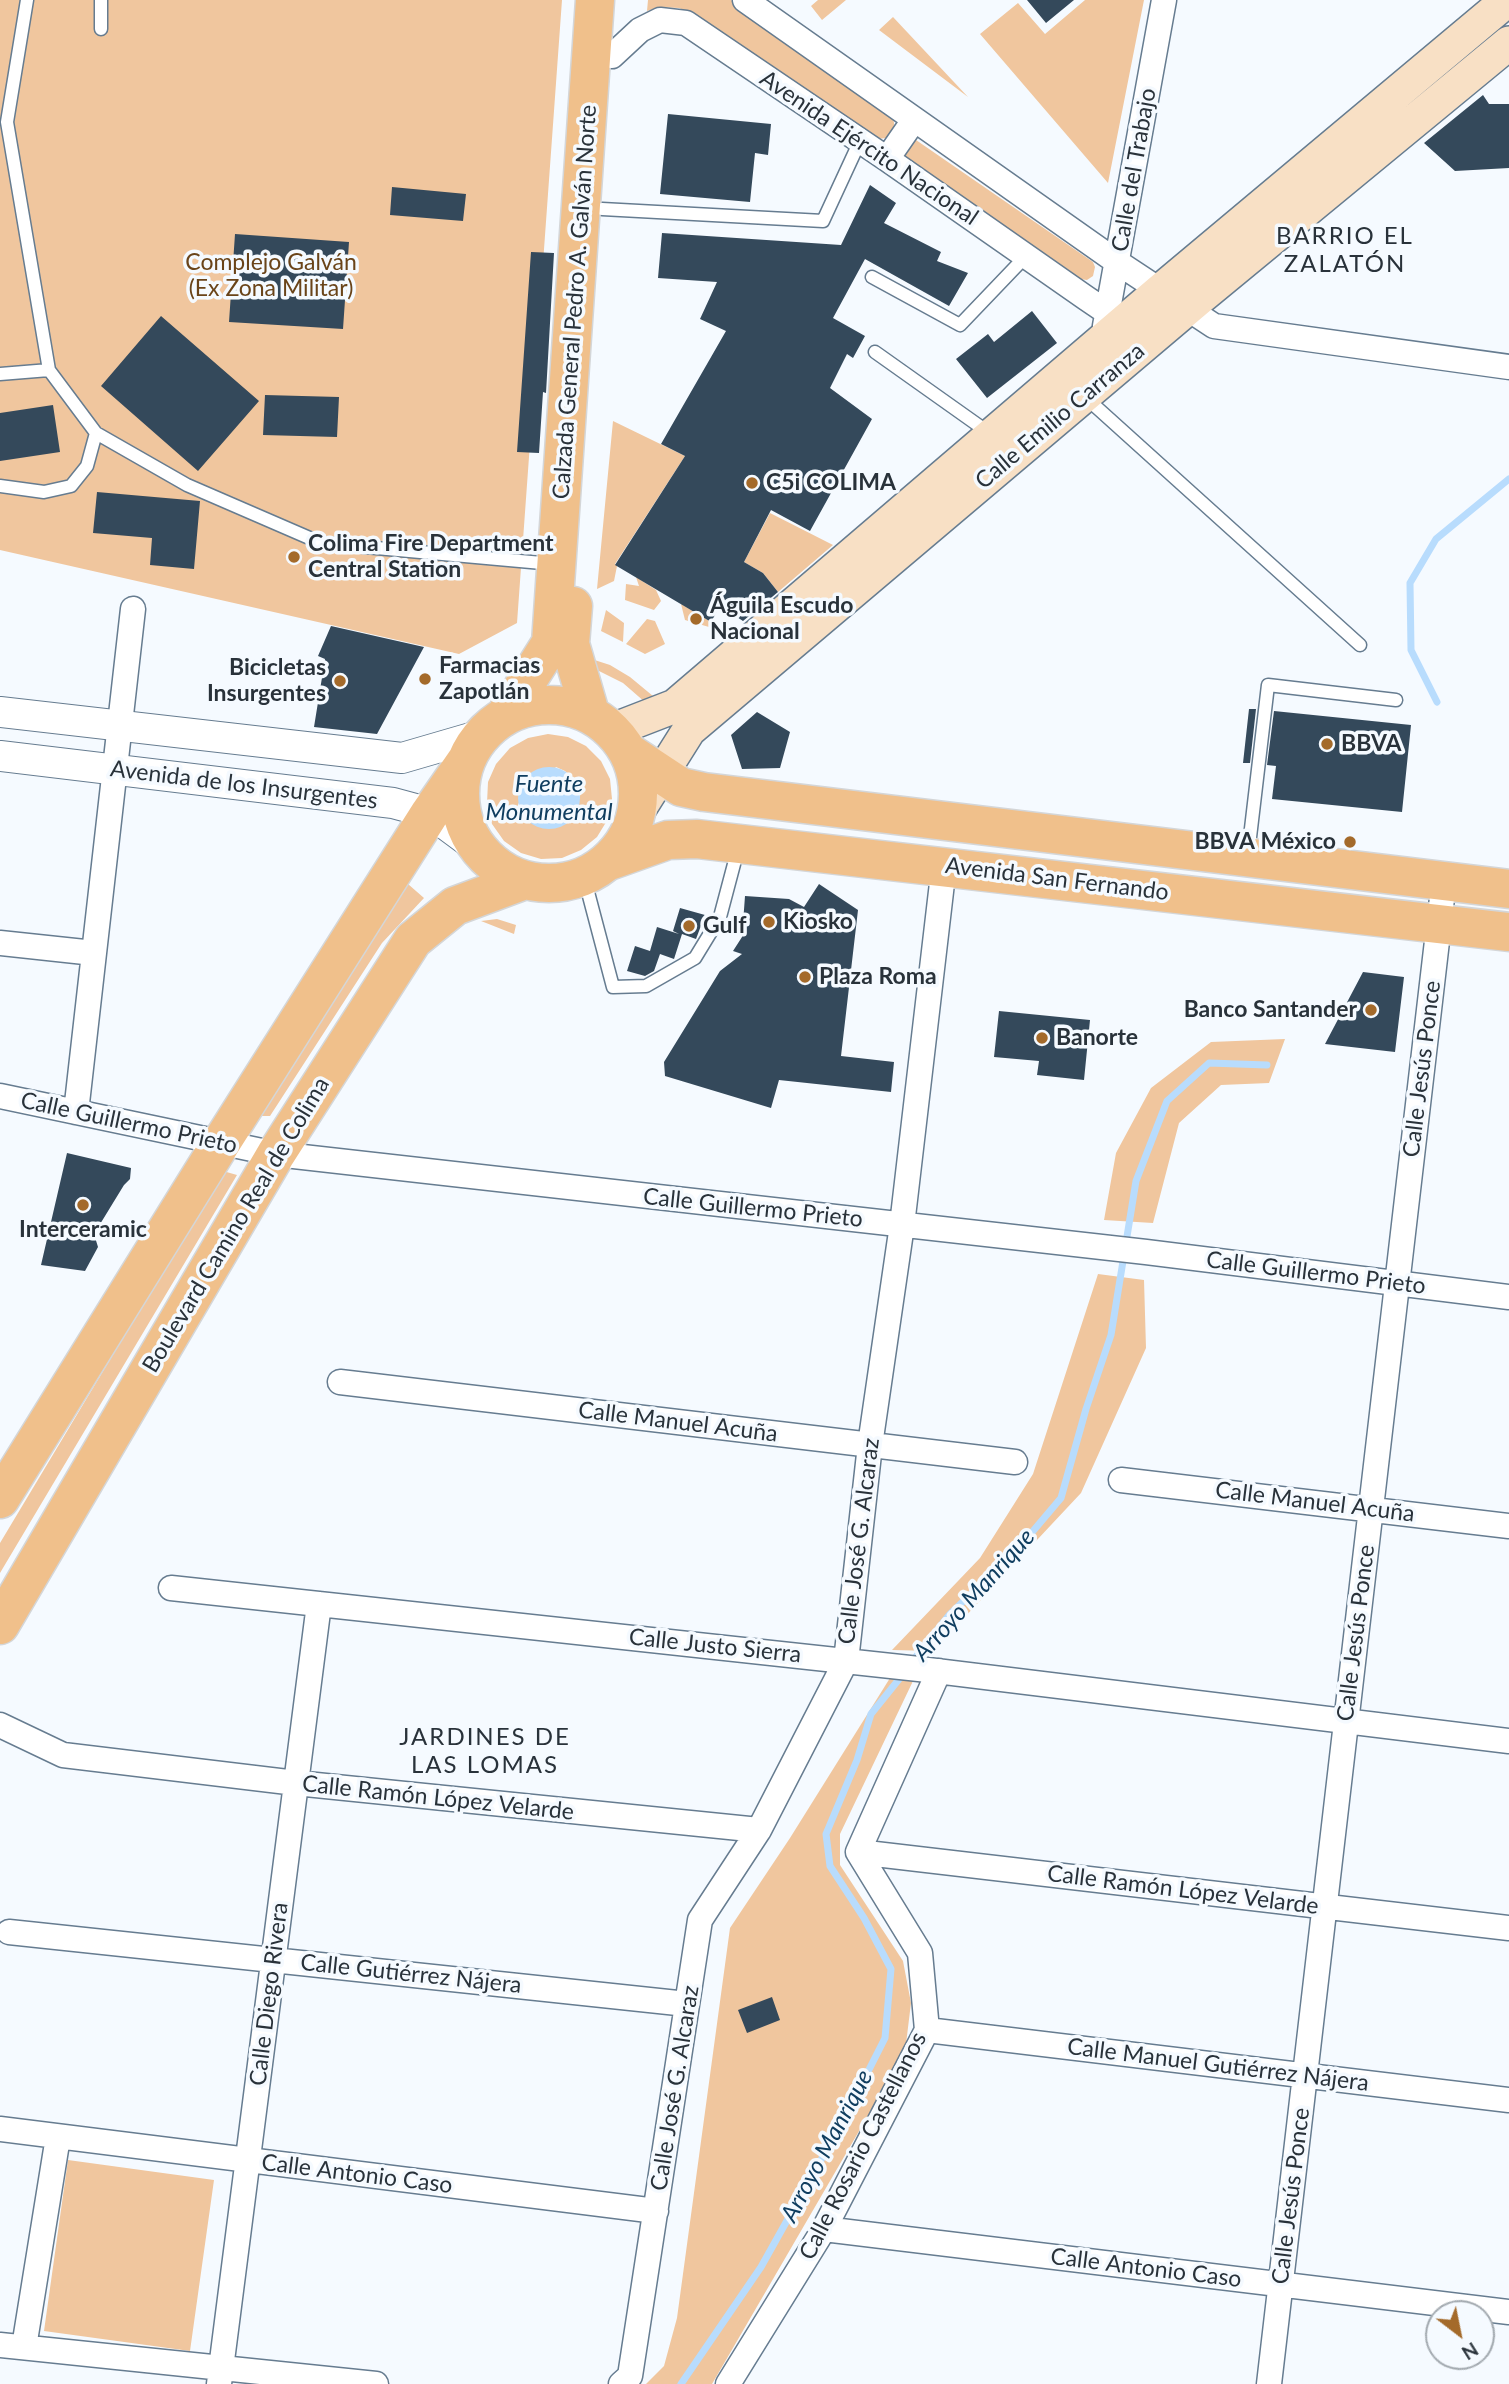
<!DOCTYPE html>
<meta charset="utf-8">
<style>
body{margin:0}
#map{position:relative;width:1509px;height:2384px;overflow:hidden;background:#f5faff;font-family:Lato,sans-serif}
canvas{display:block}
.north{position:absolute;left:1425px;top:2300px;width:70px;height:70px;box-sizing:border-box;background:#f5faff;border:2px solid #a3aab0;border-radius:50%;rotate:148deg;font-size:19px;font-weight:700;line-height:28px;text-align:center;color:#29323a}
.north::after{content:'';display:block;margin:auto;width:24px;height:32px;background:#a46a2a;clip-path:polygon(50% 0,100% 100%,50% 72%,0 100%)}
</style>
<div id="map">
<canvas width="1509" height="2384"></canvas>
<div class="north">N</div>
</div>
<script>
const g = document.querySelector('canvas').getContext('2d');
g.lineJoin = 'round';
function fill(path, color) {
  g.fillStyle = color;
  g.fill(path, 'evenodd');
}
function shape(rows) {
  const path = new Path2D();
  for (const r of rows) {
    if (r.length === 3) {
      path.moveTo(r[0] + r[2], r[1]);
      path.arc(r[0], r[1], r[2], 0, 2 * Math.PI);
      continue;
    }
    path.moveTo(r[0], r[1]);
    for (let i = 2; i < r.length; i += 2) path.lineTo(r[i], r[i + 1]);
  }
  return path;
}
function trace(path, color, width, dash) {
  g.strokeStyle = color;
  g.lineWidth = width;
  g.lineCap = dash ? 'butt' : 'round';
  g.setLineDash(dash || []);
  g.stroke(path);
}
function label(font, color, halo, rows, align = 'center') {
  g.font = font + ' Lato,sans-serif';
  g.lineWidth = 7;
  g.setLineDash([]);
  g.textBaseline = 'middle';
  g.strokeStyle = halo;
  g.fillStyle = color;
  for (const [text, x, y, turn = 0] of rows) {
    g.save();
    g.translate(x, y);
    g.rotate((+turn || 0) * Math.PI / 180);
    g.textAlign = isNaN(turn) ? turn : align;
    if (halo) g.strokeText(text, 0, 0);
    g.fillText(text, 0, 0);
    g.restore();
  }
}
fill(shape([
 [0,0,562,0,517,623,459,654,0,550],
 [648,0,731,0,893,117,895,129,886,138,878,139,695,15,679,8,659,7,647,11],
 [818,0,846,0,822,20,811,6],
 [1085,0,1144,0,1108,183,980,34,1018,3,1045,34],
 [893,17,968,97,879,30],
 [916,140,1093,262,1095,267,1093,276,1087,280,1080,279,907,158,904,153,910,141],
 [613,421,685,456,615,564,617,566,614,581,597,589],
 [770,513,833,545,778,592,763,573,744,562],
 [636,577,656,590,661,601,654,610,625,600,626,584,639,586],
 [681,604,711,622,709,627,685,620],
 [606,610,624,623,623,642,601,631],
 [647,619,655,621,665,644,645,654,626,644],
 [527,655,522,663,496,676,483,672,513,658],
 [579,655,610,665,630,677,659,701,646,703,623,683,593,668],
 [548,734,568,737,586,746,601,761,610,779,612,799,608,819,597,837,581,850,562,858,541,859,521,853,504,841,492,824,487,803,488,782,496,764,510,748,528,738],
 [556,767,565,771,578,786,580,796,575,815,568,822,528,822,521,814,518,804],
 [408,884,424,898,382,943,270,1116,258,1116],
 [497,919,516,925,514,934,481,921],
 [1285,1039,1269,1083,1221,1085,1179,1123,1153,1223,1104,1220,1116,1153,1151,1088,1211,1042],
 [223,1171,237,1175,0,1573,0,1543],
 [1098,1274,1144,1280,1146,1348,1081,1493,933,1651,892,1650,980,1558,1033,1474],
 [890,1678,913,1681,840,1834,840,1865,903,1961,911,2003,905,2052,712,2384,646,2384,664,2366,677,2318,730,1928,790,1838],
 [68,2160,214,2180,190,2351,44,2331]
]), '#f0c69e');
fill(shape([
 [549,798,31]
]), '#b8dcfd');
trace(shape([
 [1437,702,1411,650,1410,583,1436,539,1509,479],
 [911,1663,950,1614,1017,1550,1061,1498,1086,1409,1111,1335,1136,1181,1167,1101,1209,1063,1267,1065],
 [681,2384,761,2267,845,2117,885,2038,891,1969,864,1918,830,1866,826,1834,857,1760,871,1714,904,1673]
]), '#b8dcfd', 7);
fill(shape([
 [1027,0,1074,0,1046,23],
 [1483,95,1489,104,1509,104,1509,168,1455,171,1424,143],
 [668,114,771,124,768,155,755,153,750,202,660,194],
 [870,185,896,203,884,223,941,252,937,261,968,273,949,306,865,259,833,318,865,336,853,358,847,354,830,388,872,419,810,531,771,510,744,562,763,573,778,592,743,621,720,606,711,622,615,565,685,456,661,444,726,331,700,319,717,282,658,278,662,233,841,245],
 [392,187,466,194,463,221,390,215],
 [235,234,349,242,343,329,229,322],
 [531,252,554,253,546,393,543,392,539,453,517,452],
 [1032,311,1057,343,987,398,956,359,988,334,994,342],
 [161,316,259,401,198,471,101,386],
 [265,395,339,397,337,437,263,435],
 [53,405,60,452,0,461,0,413],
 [97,492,200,501,194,569,150,565,152,538,93,533],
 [331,626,424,647,377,734,314,727,325,659,318,656],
 [1249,709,1256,709,1250,763,1243,763],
 [1274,711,1411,725,1402,812,1272,799,1276,766,1267,765],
 [757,712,790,732,780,768,742,769,731,735],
 [819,884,858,910,841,1056,894,1062,891,1092,779,1080,771,1108,665,1076,664,1062,720,971,742,954,733,951,742,937,745,896,789,899,804,907],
 [680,908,705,915,696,939,682,934,674,959,660,954,654,971,645,976,627,971,635,946,650,951,657,927,679,934,673,931],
 [1363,972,1404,977,1395,1052,1325,1044],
 [999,1011,1090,1020,1084,1080,1037,1075,1039,1061,994,1057],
 [67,1153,131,1168,130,1179,124,1185,94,1234,98,1247,85,1271,41,1265],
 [772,1997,780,2020,747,2033,738,2010]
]), '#34495b');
const service = shape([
 [27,0,7,122,49,370,96,433,187,485,321,543,553,564],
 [101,29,101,0],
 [602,209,823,221,860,141],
 [872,277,960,325,1026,256],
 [875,352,992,435],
 [0,374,49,370],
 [1084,396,1360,645],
 [0,486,44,492,71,486,87,466,96,433],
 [1248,854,1268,685,1396,700],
 [584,877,613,987,646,986,695,958,720,917,738,849]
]);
const minor = shape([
 [745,0,1117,262,1214,326,1509,367],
 [612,56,640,30,660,20,686,23,887,159,1086,298,1123,323,1137,325],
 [887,159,914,120],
 [1105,326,1164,0],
 [0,943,94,953],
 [0,1096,276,1154,1146,1252,1509,1297],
 [76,1112,133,609],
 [340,1382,1015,1462],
 [1121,1480,1509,1526],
 [171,1588,928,1670,1509,1741],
 [0,1725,63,1755,296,1783,759,1830],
 [858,1852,1509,1928],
 [9,1932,687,2004],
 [927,2030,1509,2100],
 [0,2129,656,2211],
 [824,2229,1509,2312],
 [0,2345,376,2384],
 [24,2347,58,2137],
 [219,2384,319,1604],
 [621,2384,630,2376,700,1920,759,1830,846,1661,870,1445,902,1225,944,866],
 [728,2384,824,2229,927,2030,920,1953,858,1852,939,1671],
 [1269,2384,1444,881]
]);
const tertiary = shape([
 [0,712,402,758,481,735],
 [0,756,393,803,430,813,476,847]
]);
const secondary = shape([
 [613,730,675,706,1160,291,1504,3],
 [638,811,689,730,1202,296,1509,43]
]);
const primary = shape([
 [573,606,570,644,590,713],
 [549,794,89],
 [505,716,551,643,595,0],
 [631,754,681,787,704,792,1509,889],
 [609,861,668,840,697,839,1509,932],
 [0,1499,221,1143,430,813,466,761],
 [0,1625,276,1154,413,940,455,906,525,880]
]);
trace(service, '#667c90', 15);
trace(minor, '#667c90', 27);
trace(tertiary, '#667c90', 32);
trace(secondary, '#667c90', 36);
trace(primary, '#d4d6d8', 41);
trace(service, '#fff', 12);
trace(minor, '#fff', 24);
trace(tertiary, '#fff', 30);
trace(secondary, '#f8e0c5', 33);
trace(primary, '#f0c08b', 38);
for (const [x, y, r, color] of [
 [752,483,7,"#a46a2a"],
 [294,557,7,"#a46a2a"],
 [696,619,7,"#a46a2a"],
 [425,679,7,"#a46a2a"],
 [340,681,7,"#a46a2a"],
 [1327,744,7,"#a46a2a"],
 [1350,842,7,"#a46a2a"],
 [769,922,7,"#a46a2a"],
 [689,926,7,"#a46a2a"],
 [805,977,7,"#a46a2a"],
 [1371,1010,7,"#a46a2a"],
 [1042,1038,7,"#a46a2a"],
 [83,1205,7,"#a46a2a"]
]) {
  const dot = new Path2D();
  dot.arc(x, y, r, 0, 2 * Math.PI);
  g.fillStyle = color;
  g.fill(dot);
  trace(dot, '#f5faff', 2.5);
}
label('23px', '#29323a', '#f5faff', [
 ["Avenida Ejército Nacional",869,148,34],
 ["Calle del Trabajo",1134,170,-80],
 ["Calzada General Pedro A. Galván Norte",575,302,-86],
 ["Calle Emilio Carranza",1060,416,-40],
 ["Avenida de los Insurgentes",244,785,7],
 ["Avenida San Fernando",1057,879,7],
 ["Calle Jesús Ponce",1422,1069,-83],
 ["Calle Guillermo Prieto",129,1123,12],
 ["Calle Guillermo Prieto",753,1208,6],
 ["Boulevard Camino Real de Colima",236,1225,-59],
 ["Calle Guillermo Prieto",1316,1273,7],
 ["Calle Manuel Acuña",678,1422,7],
 ["Calle Manuel Acuña",1315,1502,7],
 ["Calle José G. Alcaraz",859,1541,-83],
 ["Calle Jesús Ponce",1356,1633,-83],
 ["Calle Justo Sierra",715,1646,6],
 ["Calle Ramón López Velarde",438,1798,6],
 ["Calle Ramón López Velarde",1183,1890,7],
 ["Calle Gutiérrez Nájera",411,1974,6],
 ["Calle Diego Rivera",269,1994,-83],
 ["Calle Manuel Gutiérrez Nájera",1218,2065,7],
 ["Calle José G. Alcaraz",675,2088,-81],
 ["Calle Rosario Castellanos",863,2146,-63],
 ["Calle Antonio Caso",357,2174,7],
 ["Calle Jesús Ponce",1291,2196,-83],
 ["Calle Antonio Caso",1146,2268,7]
]);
label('23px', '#6a4419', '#f5faff', [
 ["Complejo Galván",271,263],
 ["(Ex Zona Militar)",271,289]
]);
label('bold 23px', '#29323a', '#f5faff', [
 ["C5i COLIMA",766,483],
 ["Colima Fire Department",308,544],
 ["Central Station",308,570],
 ["Águila Escudo",710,606],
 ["Nacional",710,632],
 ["Farmacias",439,666],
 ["Zapotlán",439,692],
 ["Bicicletas",326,668,"right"],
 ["Insurgentes",326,694,"right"],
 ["BBVA",1341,744],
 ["BBVA México",1336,842,"right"],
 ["Kiosko",783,922],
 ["Gulf",703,926],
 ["Plaza Roma",819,977],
 ["Banco Santander",1357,1010,"right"],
 ["Banorte",1056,1038],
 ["Interceramic",83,1230,"center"]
], 'left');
g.letterSpacing = '2px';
label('24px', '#29323a', '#f5faff', [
 ["BARRIO EL",1345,236],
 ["ZALATÓN",1345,264],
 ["JARDINES DE",485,1737],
 ["LAS LOMAS",485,1765]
]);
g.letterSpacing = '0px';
label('italic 24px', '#103e60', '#f5faff', [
 ["Fuente",549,784],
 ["Monumental",549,812],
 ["Arroyo Manrique",974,1595,-48],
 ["Arroyo Manrique",827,2146,-62]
]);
</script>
